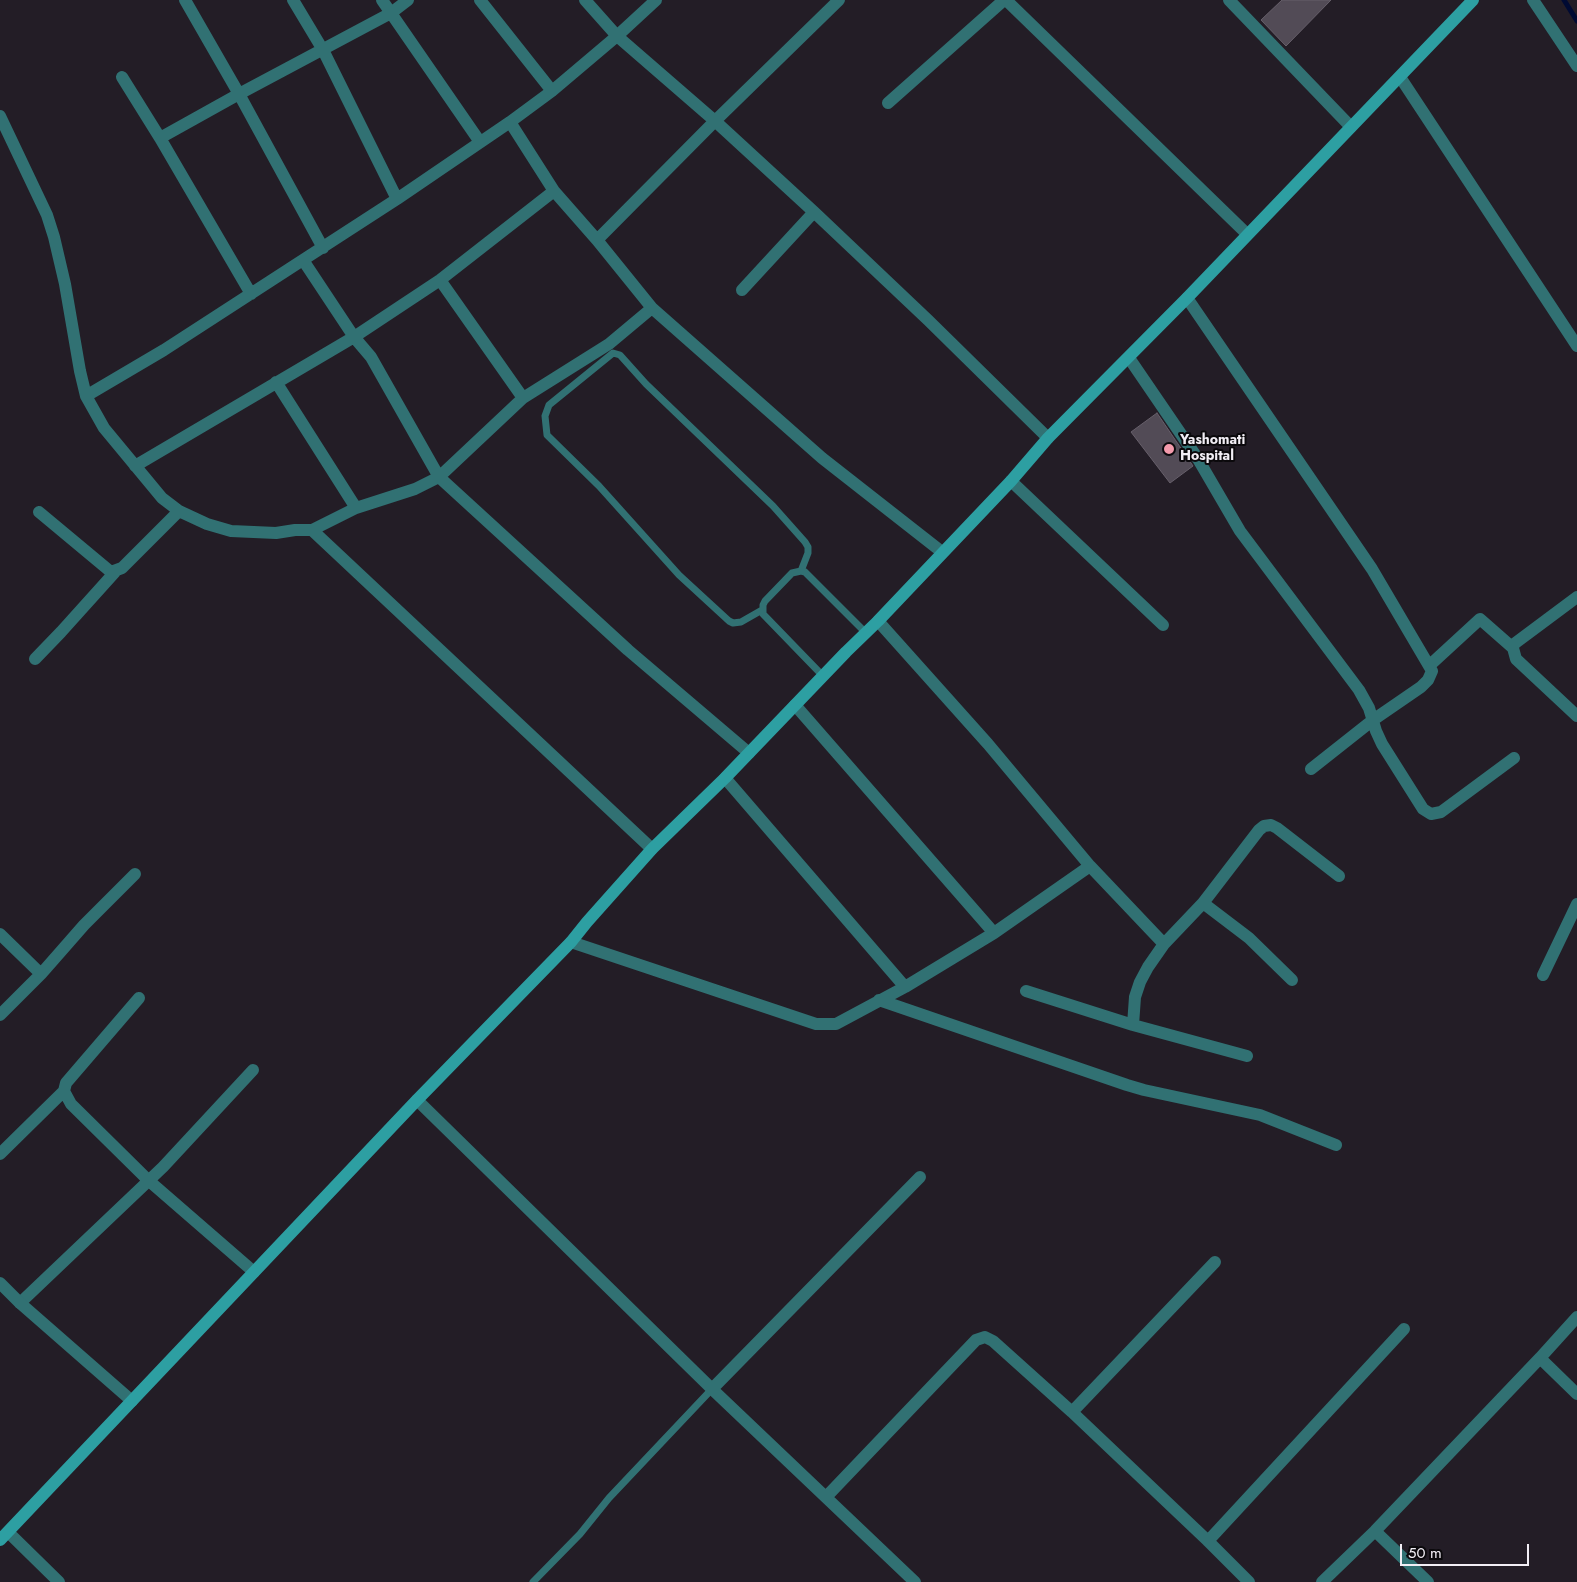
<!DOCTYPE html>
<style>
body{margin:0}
#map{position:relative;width:1577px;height:1582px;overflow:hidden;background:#231d26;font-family:Jost,sans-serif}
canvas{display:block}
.scale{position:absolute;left:1400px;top:1544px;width:129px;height:22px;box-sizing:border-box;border:2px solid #f2eef5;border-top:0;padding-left:6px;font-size:15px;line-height:18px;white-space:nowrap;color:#f2eef5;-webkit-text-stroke:4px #0b090c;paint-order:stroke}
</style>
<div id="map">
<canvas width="1577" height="1582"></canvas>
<div class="scale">50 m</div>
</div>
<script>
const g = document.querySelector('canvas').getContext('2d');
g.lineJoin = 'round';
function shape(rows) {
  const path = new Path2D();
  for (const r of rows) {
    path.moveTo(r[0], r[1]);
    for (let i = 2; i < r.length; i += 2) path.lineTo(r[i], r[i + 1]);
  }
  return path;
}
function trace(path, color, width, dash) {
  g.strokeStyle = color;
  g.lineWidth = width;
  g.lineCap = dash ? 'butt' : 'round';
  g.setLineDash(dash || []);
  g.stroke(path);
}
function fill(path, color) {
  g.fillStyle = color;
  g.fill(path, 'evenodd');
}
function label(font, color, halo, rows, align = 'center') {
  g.font = font + ' Jost,sans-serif';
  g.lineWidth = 4;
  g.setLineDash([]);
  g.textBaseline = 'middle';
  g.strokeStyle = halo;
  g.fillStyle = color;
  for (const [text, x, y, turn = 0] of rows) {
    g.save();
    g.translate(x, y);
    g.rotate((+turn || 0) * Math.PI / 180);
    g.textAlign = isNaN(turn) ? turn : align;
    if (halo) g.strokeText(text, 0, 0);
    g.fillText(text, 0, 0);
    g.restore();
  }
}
trace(shape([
 [1564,0,1577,21]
]), '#000a33', 5);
const building = shape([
 [1282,0,1331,0,1286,46,1261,20,1282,0],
 [1157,413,1193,466,1170,483,1131,432,1157,413]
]);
fill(building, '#524b56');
trace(building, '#67606b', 1);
trace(shape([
 [762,610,741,622,733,623,729,621,679,575,599,486,547,435,545,416,549,405,613,353,620,355,646,384,773,506,805,542,808,547,808,553,801,571],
 [823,676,763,614,763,605,765,601,792,573,801,571,805,572,866,633],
 [533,1582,580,1534,609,1498,712,1389]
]), '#317173', 7);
trace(shape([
 [185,0,239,94,323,248],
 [293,0,323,50,397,199],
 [382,0,480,142],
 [480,0,552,91],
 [585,0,617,36,715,121,814,212,928,320,1048,438],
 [1006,0,1247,234],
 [1229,0,1351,127],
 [1533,0,1577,66],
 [122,77,160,138,251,294],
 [1400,77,1577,346],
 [888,103,1004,0],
 [0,116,47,215,54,237,65,284,80,371,86,396,104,428,162,498,179,511,207,524,231,531,276,533,295,530,312,530,652,849],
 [510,122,554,191,597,240,652,308,822,458,942,552],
 [160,138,239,94,391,13,408,0],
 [597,240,715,121,839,0],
 [303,260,354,337,371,357,439,477,628,650,749,753],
 [440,280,523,398],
 [742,290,814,212],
 [1187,298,1372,569,1432,671,1428,680,1421,687,1373,720,1311,769],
 [1129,358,1198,459,1240,531,1359,690,1369,708,1376,731,1382,744,1423,809,1431,814,1441,812,1514,758],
 [276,382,356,508],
 [86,396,164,350,397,199,510,122,552,91,617,36,656,0],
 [135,466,354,337,440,280,554,191],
 [1011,481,1163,625],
 [39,512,111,572,122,568,179,511],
 [312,530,356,508,415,489,439,477,523,398,609,344,652,308],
 [1577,597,1514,644,1513,648,1516,659,1577,716],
 [878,621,988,744,1090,866,1164,944],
 [35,659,61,632,115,572],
 [1430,665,1480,619,1513,648],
 [795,705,994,933],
 [725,778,905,987],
 [1203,903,1249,938,1292,980],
 [0,934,41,974],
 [571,942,816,1024,836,1024,905,987,994,933,1090,866],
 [1543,975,1577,904],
 [1026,991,1133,1025,1247,1056],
 [139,998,66,1083,64,1091,71,1104,148,1180,254,1272],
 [879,1000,1127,1085,1144,1090,1260,1115,1336,1145],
 [0,1015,41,974,84,925,135,874],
 [1133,1025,1135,997,1140,982,1148,967,1164,944,1203,903,1259,830,1264,826,1271,825,1277,828,1339,876],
 [417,1100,712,1389,915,1582],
 [0,1154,64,1091],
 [20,1303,163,1167,253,1070],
 [1540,1358,1577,1394],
 [712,1389,920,1177],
 [1072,1412,1215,1262],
 [827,1496,976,1340,985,1337,993,1341,1072,1412,1208,1541,1249,1582],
 [1375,1531,1428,1582],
 [8,1532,59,1582],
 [1208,1541,1404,1329],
 [1322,1582,1375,1531,1540,1358,1577,1317]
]), '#317173', 12);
trace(shape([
 [0,1283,20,1303,132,1401]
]), '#317173', 12);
trace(shape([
 [0,1540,417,1100,571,942,587,922,652,849,725,778,846,652,878,621,1011,481,1048,438,1187,298,1473,0]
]), '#2d9fa2', 12);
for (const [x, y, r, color] of [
 [1169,449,6,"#f39aab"]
]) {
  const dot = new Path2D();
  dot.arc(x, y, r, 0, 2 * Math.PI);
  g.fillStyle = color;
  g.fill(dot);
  trace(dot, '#0b090c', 2);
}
label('bold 14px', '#f2eef5', '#0b090c', [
 ["Yashomati",1180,441],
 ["Hospital",1180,457]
], 'left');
</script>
